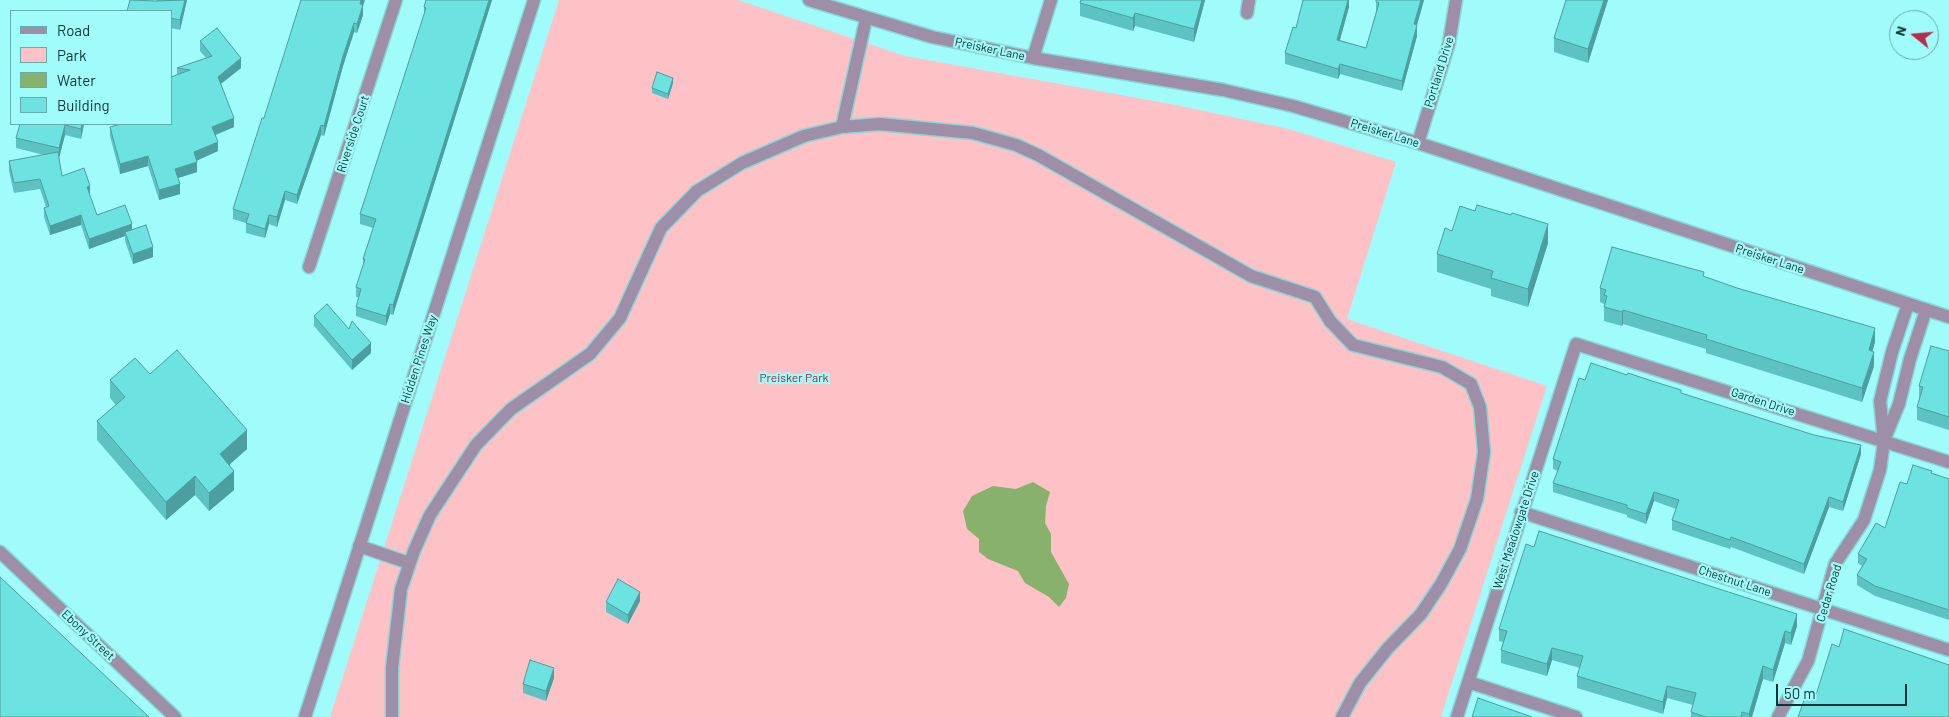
<!DOCTYPE html>
<style>
body{margin:0}
#map{position:relative;width:1949px;height:717px;overflow:hidden;background:#a0fcfa;font-family:Barlow,sans-serif}
canvas{display:block}
.legend{position:absolute;left:10px;top:10px;width:162px;height:115px;box-sizing:border-box;background:#a0fcfa;border:1px solid #65acab;margin:0;padding:6px 9px;list-style:none;font-size:15px;color:#0c3434}
.legend li{display:flex;align-items:center;gap:10px;height:25px}
.legend b{width:25px;border:1px solid #65acab}
.north{position:absolute;left:1889px;top:10px;width:50px;height:50px;box-sizing:border-box;background:#a0fcfa;border:1px solid #65acab;border-radius:50%;rotate:287deg;font-size:14px;font-weight:700;line-height:20px;text-align:center;color:#0c3434}
.north::after{content:'';display:block;margin:auto;width:18px;height:22px;background:#bb2a4a;clip-path:polygon(50% 0,100% 100%,50% 72%,0 100%)}
.scale{position:absolute;left:1776px;top:684px;width:131px;height:22px;box-sizing:border-box;border:2px solid #0c3434;border-top:0;padding-left:6px;font-size:15px;line-height:18px;white-space:nowrap;color:#0c3434;-webkit-text-stroke:4px #a0fcfa;paint-order:stroke}
</style>
<div id="map">
<canvas width="1949" height="717"></canvas>
<ul class="legend">
<li><b style="height:6px;background:#9e8ea7"></b>Road</li>
<li><b style="height:14px;background:#fec1c6"></b>Park</li>
<li><b style="height:14px;background:#88b26c"></b>Water</li>
<li><b style="height:14px;background:#6ce3e1"></b>Building</li>
</ul>
<div class="north">N</div>
<div class="scale">50 m</div>
</div>
<script>
const g = document.querySelector('canvas').getContext('2d');
g.lineJoin = 'round';
function fill(path, color) {
  g.fillStyle = color;
  g.fill(path, 'evenodd');
}
function shape(rows) {
  const path = new Path2D();
  for (const r of rows) {
    path.moveTo(r[0], r[1]);
    for (let i = 2; i < r.length; i += 2) path.lineTo(r[i], r[i + 1]);
  }
  return path;
}
function trace(path, color, width, dash) {
  g.strokeStyle = color;
  g.lineWidth = width;
  g.lineCap = dash ? 'butt' : 'round';
  g.setLineDash(dash || []);
  g.stroke(path);
}
function label(font, color, halo, rows, align = 'center') {
  g.font = font + ' Barlow,sans-serif';
  g.lineWidth = 4.5;
  g.setLineDash([]);
  g.textBaseline = 'middle';
  g.strokeStyle = halo;
  g.fillStyle = color;
  for (const [text, x, y, turn = 0] of rows) {
    g.save();
    g.translate(x, y);
    g.rotate((+turn || 0) * Math.PI / 180);
    g.textAlign = isNaN(turn) ? turn : align;
    if (halo) g.strokeText(text, 0, 0);
    g.fillText(text, 0, 0);
    g.restore();
  }
}
fill(shape([
 [559,0,738,0,905,56,1176,105,1289,129,1396,162,1347,319,1547,386,1441,717,330,717]
]), '#fec1c6');
fill(shape([
 [1033,482,1050,492,1046,506,1045,523,1051,534,1051,552,1069,584,1066,598,1059,607,1049,597,1025,583,1018,571,988,559,979,552,979,539,967,529,963,511,972,496,993,486,1016,489]
]), '#88b26c');
const minor = shape([
 [809,0,932,37,1033,58,1223,90,1293,106,1418,143,1949,317],
 [1247,13,1249,0],
 [1033,58,1051,0],
 [842,127,866,19],
 [1418,143,1449,43,1456,0],
 [309,267,396,0],
 [1885,438,1899,404,1910,359,1926,310],
 [1521,512,1949,650],
 [359,546,409,563],
 [0,552,175,717],
 [1468,682,1576,717],
 [305,717,534,0],
 [392,717,392,668,401,589,414,551,430,515,476,445,511,409,590,354,620,318,661,228,697,191,742,163,804,136,842,127,880,124,973,133,1016,145,1038,155,1251,276,1315,297,1330,321,1353,345,1442,367,1471,384,1480,407,1484,452,1477,499,1460,549,1441,584,1421,614,1388,648,1360,683,1342,717],
 [1457,717,1576,344,1949,462],
 [1778,717,1808,661,1835,564,1864,520,1880,470,1884,441,1880,401,1892,352,1908,304]
]);
trace(minor, '#85d8d6', 15);
trace(minor, '#9e8ea7', 12);
fill(shape([
 [156,0,187,0,180,30,171,28,171,11],
 [426,0,492,0,393,315,390,314,386,326,356,316,356,307,359,297,356,297,356,287,363,266,363,259,373,228,360,224,360,214,424,16,424,7],
 [1205,0,1194,42,1135,26,1133,31,1080,16,1080,3],
 [1349,0,1349,7,1340,40,1366,48,1376,12,1376,0,1424,0,1417,25,1417,36,1402,91,1340,74,1338,79,1285,64,1285,53,1296,28],
 [1566,0,1608,0,1588,63,1554,52,1554,38],
 [363,6,363,15,357,33,354,32,343,66,324,136,321,135,297,204,285,200,277,227,269,224,265,238,246,233,246,223,233,219,233,209,264,118],
 [200,41,241,68,221,84,234,127,216,135,218,151,196,160,197,172,178,178,180,194,159,200,148,166,120,174,110,136,110,127,171,124,177,75,177,68,206,58,200,51],
 [673,83,668,99,652,93,652,88],
 [20,124,84,124,81,139,65,135,59,158,62,176,90,196,97,215,132,229,153,257,133,264,125,241,125,236,89,249,81,225,50,235,44,217,44,208,46,207,40,189,14,193,9,171,9,161,44,155,16,148,16,138],
 [1452,231,1548,243,1528,307,1491,296,1491,289,1437,272,1437,254],
 [1704,277,1875,342,1872,351,1874,366,1862,402,1706,353,1706,349,1623,324,1622,326,1604,321,1604,304,1600,302,1600,288],
 [314,316,349,329,371,353,352,370,314,326],
 [1949,351,1949,430,1917,420,1917,407,1919,400,1919,386],
 [150,374,247,449,229,465,234,490,209,511,195,495,166,520,97,440,97,421,116,405,110,398,110,380],
 [1585,380,1681,393,1861,454,1843,511,1829,507,1804,574,1731,547,1730,549,1672,530,1672,520,1676,509,1654,501,1646,524,1627,517,1627,515,1553,492,1553,483,1558,471,1553,469,1553,459],
 [1932,474,1949,479,1949,620,1875,596,1857,585,1857,575,1862,566,1858,563,1858,554,1885,528],
 [640,601,628,624,606,612,606,602],
 [1797,626,1791,645,1785,643,1773,682,1763,679,1752,717,1691,717,1691,712,1693,705,1667,698,1663,714,1577,688,1577,676,1580,668,1552,660,1547,676,1501,663,1501,650,1503,642,1499,641,1499,629],
 [554,678,546,701,523,693,523,684]
]), '#5dc3c2');
fill(shape([
 [185,0,187,0,180,30,180,20],
 [361,0,365,0,363,6,363,15,357,33,357,24,360,4],
 [489,0,492,0,393,315,393,305],
 [1202,0,1205,0,1194,42,1194,29],
 [1348,0,1349,0,1349,7,1337,50,1337,40],
 [1421,0,1424,0,1414,35,1414,24],
 [1604,0,1608,0,1588,63,1588,49],
 [1135,13,1135,26,1133,31,1133,18],
 [354,23,354,32,343,66,324,136,324,126,343,56],
 [1417,25,1417,36,1402,91,1402,81],
 [241,58,241,68,218,86,218,77],
 [1340,64,1340,74,1338,79,1338,69],
 [673,78,673,83,668,99,668,94],
 [234,118,234,127,212,136,212,127],
 [82,124,84,124,81,139,81,129],
 [65,125,65,135,59,158,59,148],
 [321,125,321,135,297,204,297,195],
 [218,142,218,151,194,162,194,152],
 [148,156,148,166,120,174,120,164],
 [197,162,197,172,175,179,175,169],
 [180,184,180,194,159,200,159,190],
 [90,186,90,196,87,187],
 [285,191,285,200,277,227,277,217],
 [81,215,81,225,50,235,50,226],
 [269,215,269,224,265,238,265,229],
 [132,224,132,234,125,232,125,236,89,249,89,239],
 [1548,224,1548,243,1528,307,1528,289],
 [153,247,153,257,133,264,133,254],
 [390,304,390,314,386,326,386,316],
 [1623,310,1623,324,1622,326,1622,312],
 [1875,328,1875,342,1869,364,1869,350],
 [371,343,371,353,352,370,352,360],
 [1874,352,1874,366,1862,402,1862,388],
 [247,430,247,449,220,473,220,454],
 [1861,445,1861,454,1843,511,1843,502],
 [234,471,234,490,209,511,209,493],
 [195,476,195,495,166,520,166,502],
 [1654,492,1654,501,1646,524,1646,514],
 [1829,497,1829,507,1804,574,1804,564],
 [640,592,640,601,628,624,628,615],
 [1797,614,1797,626,1791,645,1791,633],
 [1785,631,1785,643,1773,682,1773,670],
 [1552,648,1552,660,1547,676,1547,664],
 [1763,666,1763,679,1752,717,1749,717,1749,714],
 [554,668,554,678,546,701,546,691],
 [1667,686,1667,698,1663,714,1663,702]
]), '#4c9f9e');
const building = shape([
 [130,0,156,1,185,0,180,20,171,18,171,11,127,11,130,0],
 [301,0,361,0,360,4,363,5,357,24,354,23,343,56,324,126,321,125,297,195,285,191,277,217,269,215,265,229,246,223,249,214,233,209,262,118,264,118,301,0],
 [426,0,489,0,393,305,390,304,386,316,356,307,361,289,356,287,365,259,363,259,376,219,360,214,426,8,424,7,426,0],
 [1081,0,1202,0,1194,29,1135,13,1133,18,1080,3,1081,0],
 [1303,0,1348,0,1337,40,1366,48,1379,3,1376,2,1376,0,1421,0,1414,24,1417,25,1402,81,1340,64,1338,69,1285,53,1293,27,1296,28,1303,0],
 [1566,0,1604,0,1588,49,1554,38,1566,0],
 [217,28,241,58,218,77,234,118,212,127,218,142,194,152,197,162,175,169,180,184,159,190,148,156,120,164,110,127,121,124,171,124,171,77,190,70,177,68,212,56,200,41,217,28],
 [657,72,673,78,668,94,652,88,657,72],
 [20,124,82,124,81,129,65,125,59,148,16,138,20,124],
 [58,152,62,176,84,168,90,186,87,187,97,215,125,205,132,224,89,239,81,215,50,226,44,208,49,206,40,179,14,183,9,161,58,152],
 [1477,205,1511,215,1512,213,1548,224,1528,289,1491,278,1493,271,1437,254,1445,228,1452,231,1460,206,1475,211,1477,205],
 [146,225,153,247,133,254,125,232,146,225],
 [1612,247,1704,272,1703,276,1737,288,1875,328,1869,350,1874,352,1862,388,1706,339,1707,335,1623,310,1622,312,1604,307,1607,296,1604,295,1606,290,1600,288,1612,247],
 [327,304,349,329,352,321,371,343,352,360,314,316,327,304],
 [1931,346,1949,351,1949,417,1917,407,1923,387,1919,386,1931,346],
 [177,350,247,430,220,454,234,471,209,493,195,476,166,502,97,421,125,397,110,380,135,358,150,374,177,350],
 [1591,363,1627,375,1628,373,1649,380,1681,390,1681,393,1814,435,1861,445,1843,502,1829,497,1804,564,1731,537,1730,540,1672,520,1679,500,1654,492,1646,514,1627,508,1627,505,1553,483,1561,462,1553,459,1579,378,1585,380,1591,363],
 [1913,465,1932,471,1931,473,1949,479,1949,610,1875,586,1857,575,1867,559,1858,554,1876,523,1885,528,1900,482,1907,484,1913,465],
 [1539,531,1797,614,1791,633,1785,631,1773,670,1763,666,1749,714,1742,712,1741,717,1706,717,1691,712,1696,693,1667,686,1663,702,1577,676,1583,656,1552,648,1547,664,1501,650,1507,631,1499,629,1509,597,1526,544,1534,547,1539,531],
 [0,577,149,717,0,717,0,577],
 [618,579,640,592,628,615,606,602,618,579],
 [1844,629,1949,665,1949,717,1798,717,1807,692,1816,695,1832,644,1839,647,1844,629],
 [530,660,554,668,546,691,523,684,530,660],
 [1478,698,1532,717,1472,717,1478,698]
]);
fill(building, '#6ce3e1');
trace(building, '#4c9f9e', 1);
label('12px', '#0c3434', '#a0fcfa', [
 ["Preisker Lane",990,49,12],
 ["Portland Drive",1439,72,-73],
 ["Preisker Lane",1385,133,17],
 ["Riverside Court",353,134,-72],
 ["Preisker Lane",1770,259,18],
 ["Hidden Pines Way",419,359,-72],
 ["Garden Drive",1763,402,18],
 ["West Meadowgate Drive",1516,530,-72],
 ["Chestnut Lane",1735,581,18],
 ["Cedar Road",1829,593,-73],
 ["Ebony Street",88,635,43]
]);
label('12px', '#8e283c', '#a0fcfa', [
 ["Preisker Park",794,378]
]);
</script>
